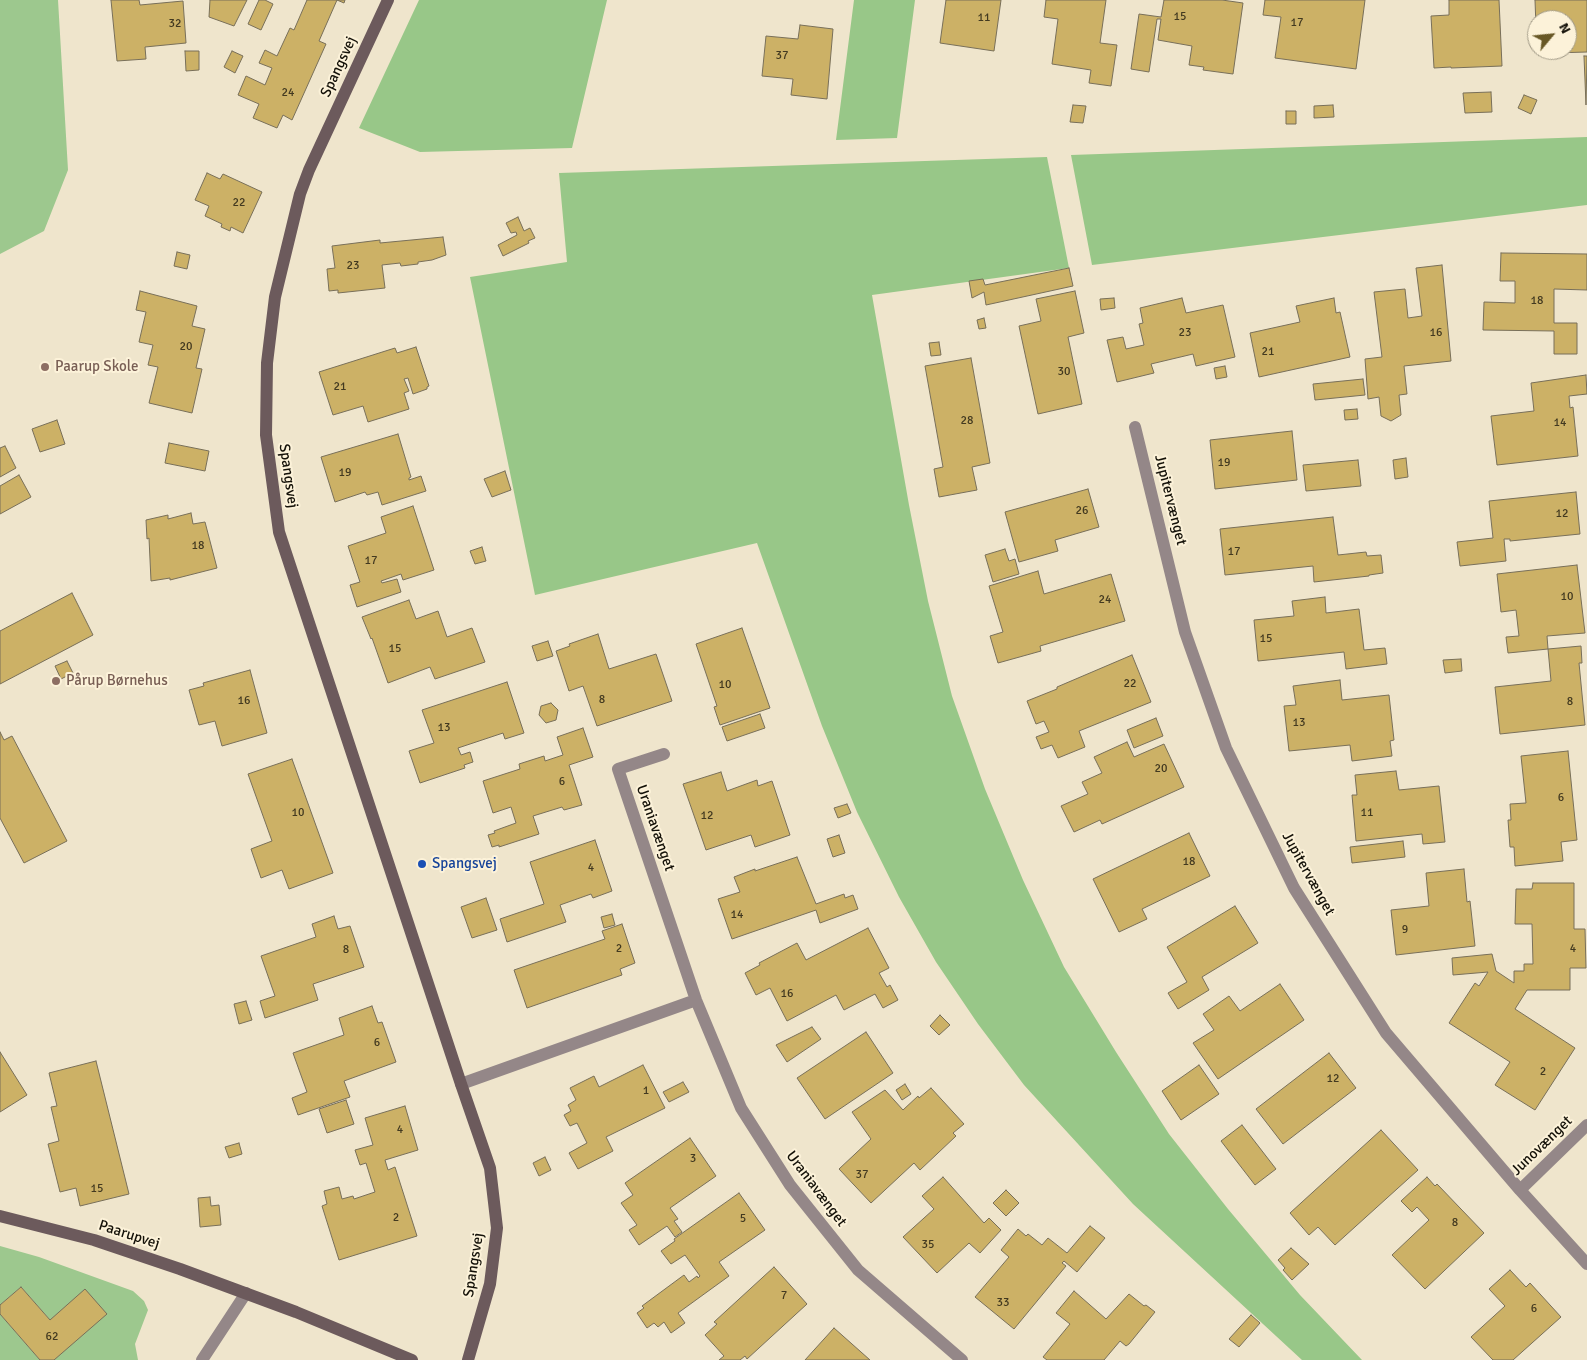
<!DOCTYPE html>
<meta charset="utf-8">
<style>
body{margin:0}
#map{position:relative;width:1587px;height:1360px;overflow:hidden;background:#efe5cc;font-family:Signika,sans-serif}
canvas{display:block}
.north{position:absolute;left:1527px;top:10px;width:50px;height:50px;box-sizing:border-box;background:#fcf2d9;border:1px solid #9f9885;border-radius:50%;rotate:62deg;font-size:14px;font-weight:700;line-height:20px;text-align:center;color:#141108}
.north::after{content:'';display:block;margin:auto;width:18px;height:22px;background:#685826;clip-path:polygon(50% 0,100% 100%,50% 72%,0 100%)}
</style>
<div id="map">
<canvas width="1587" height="1360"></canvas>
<div class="north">N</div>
</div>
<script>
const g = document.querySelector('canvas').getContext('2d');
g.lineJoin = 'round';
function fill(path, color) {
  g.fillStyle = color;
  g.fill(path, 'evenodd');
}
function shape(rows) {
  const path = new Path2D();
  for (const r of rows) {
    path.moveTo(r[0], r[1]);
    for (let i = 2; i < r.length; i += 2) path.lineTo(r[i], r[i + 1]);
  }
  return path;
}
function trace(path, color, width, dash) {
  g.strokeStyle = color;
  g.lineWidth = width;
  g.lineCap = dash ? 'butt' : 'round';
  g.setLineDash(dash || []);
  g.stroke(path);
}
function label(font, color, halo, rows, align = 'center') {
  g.font = font + ' Signika,sans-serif';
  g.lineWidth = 4;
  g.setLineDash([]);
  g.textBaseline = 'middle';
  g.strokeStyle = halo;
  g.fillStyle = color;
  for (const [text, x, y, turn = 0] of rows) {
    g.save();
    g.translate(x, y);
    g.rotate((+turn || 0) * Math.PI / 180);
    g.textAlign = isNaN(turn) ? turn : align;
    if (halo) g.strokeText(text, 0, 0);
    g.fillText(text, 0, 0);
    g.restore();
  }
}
fill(shape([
 [0,0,58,0,68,170,44,231,0,254],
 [0,1246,39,1257,133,1291,144,1301,148,1310,135,1344,138,1360,54,1360,50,1320,21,1287,0,1305],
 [0,1314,40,1360,0,1360]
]), '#9dc88e');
fill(shape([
 [419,0,607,0,572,148,420,152,359,128],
 [854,0,915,0,897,138,836,140],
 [1587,137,1587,205,1092,265,1071,155],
 [1047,157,1069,268,872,295,909,505,928,601,952,696,985,789,1023,880,1064,967,1116,1052,1169,1134,1228,1209,1300,1295,1362,1360,1302,1360,1133,1204,1024,1085,978,1024,936,962,899,897,857,812,822,726,757,543,535,595,470,277,567,262,559,173]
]), '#98c788');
const building = shape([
 [111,0,139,0,140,5,183,1,186,43,145,47,146,59,117,61,111,0],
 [210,0,247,0,234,26,209,17,210,0],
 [259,0,265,0,273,4,261,30,248,24,259,0],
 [307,0,345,0,344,3,337,0,319,41,326,44,292,120,283,115,277,128,253,118,259,104,238,95,246,76,265,85,272,68,259,63,265,50,277,56,290,28,294,30,307,0],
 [946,0,1001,0,994,51,940,43,946,0],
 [1046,0,1106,0,1100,43,1117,45,1111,86,1089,83,1091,70,1052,64,1058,19,1044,17,1046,0],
 [1164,0,1222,0,1243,3,1233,74,1203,70,1204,67,1189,65,1192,46,1158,40,1161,19,1157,19,1149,72,1131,69,1139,14,1161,17,1164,0],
 [1265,0,1365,0,1356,69,1275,58,1281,17,1263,15,1265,0],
 [1449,0,1499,0,1502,66,1451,68,1451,67,1434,68,1431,16,1449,15,1449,0],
 [1535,0,1587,0,1587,52,1552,53,1552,50,1567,50,1567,20,1537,20,1536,27,1535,0],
 [800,25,833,29,827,99,791,95,793,79,762,76,766,36,798,39,800,25],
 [185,51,199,51,199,70,186,71,185,51],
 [232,51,243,56,235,73,224,67,232,51],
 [1584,56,1587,56,1586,105,1584,56],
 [1491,92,1492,112,1465,113,1463,93,1491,92],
 [1524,95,1537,100,1531,114,1518,108,1524,95],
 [1073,105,1086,106,1083,123,1070,122,1073,105],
 [1333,105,1334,117,1314,118,1314,106,1333,105],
 [1286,111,1296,111,1296,124,1286,124,1286,111],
 [207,173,220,179,223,174,262,192,243,233,231,227,230,231,221,227,222,224,205,216,209,206,195,200,207,173],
 [518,217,524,231,530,228,535,238,528,241,529,243,503,256,498,245,517,235,516,232,511,233,506,223,518,217],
 [443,237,446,255,432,260,418,262,418,264,401,266,400,263,382,265,385,288,338,293,338,290,329,291,327,269,335,268,332,246,380,240,380,243,443,237],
 [177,252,190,255,187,269,174,266,177,252],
 [1501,253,1587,254,1587,290,1554,289,1554,323,1577,323,1577,354,1554,354,1554,331,1483,330,1484,302,1515,303,1515,281,1500,281,1501,253],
 [1442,265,1451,361,1404,366,1407,394,1399,395,1401,415,1391,421,1381,416,1379,397,1368,399,1365,359,1382,357,1374,292,1405,289,1408,318,1422,316,1416,268,1442,265],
 [1069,268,1073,286,986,305,984,292,972,298,969,281,983,279,985,285,1069,268],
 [140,291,197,306,192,326,205,329,196,368,202,369,192,413,149,403,158,367,148,365,153,345,139,342,146,312,136,310,140,291],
 [1075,291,1084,333,1068,337,1082,404,1038,414,1019,326,1041,321,1036,299,1075,291],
 [1114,298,1115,308,1101,310,1100,299,1114,298],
 [1182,298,1186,313,1223,305,1235,357,1196,366,1193,354,1151,364,1154,373,1117,382,1107,340,1123,337,1126,349,1144,345,1139,324,1143,323,1140,308,1182,298],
 [1334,298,1336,313,1340,312,1350,357,1259,377,1250,333,1300,322,1296,306,1334,298],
 [984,318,986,328,979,329,977,320,984,318],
 [939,342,941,355,931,356,929,343,939,342],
 [416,347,429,386,427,387,427,389,413,394,408,378,404,379,409,391,404,393,409,409,368,422,363,406,333,415,319,372,395,348,397,353,416,347],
 [971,358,990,463,972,467,977,490,939,497,934,469,943,467,925,366,971,358],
 [1225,366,1227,377,1216,379,1214,368,1225,366],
 [1586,375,1587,394,1569,396,1570,408,1573,407,1578,456,1497,465,1491,416,1534,411,1531,383,1586,375],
 [1363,379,1365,395,1315,400,1313,384,1363,379],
 [1357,409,1358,419,1345,420,1344,410,1357,409],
 [57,420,65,444,40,452,32,429,57,420],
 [1292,431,1297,480,1215,489,1210,440,1292,431],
 [398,434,411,477,409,478,409,480,421,476,426,491,382,505,378,492,367,495,365,492,335,502,321,457,398,434],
 [169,443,209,451,205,471,165,463,169,443],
 [5,446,16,468,0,477,0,448,5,446],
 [1406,458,1408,477,1395,479,1393,460,1406,458],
 [1358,460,1361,486,1306,491,1303,465,1358,460],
 [505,471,511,490,492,497,484,479,505,471],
 [19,475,31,497,0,514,0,486,19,475],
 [1088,489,1099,527,1055,540,1058,551,1019,562,1005,512,1088,489],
 [1576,492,1580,534,1510,541,1510,539,1504,539,1506,561,1460,566,1457,542,1493,538,1489,501,1576,492],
 [413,506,434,570,403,580,401,574,381,581,382,583,397,579,401,592,357,607,350,585,360,582,348,546,386,533,381,517,413,506],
 [191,513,193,524,205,522,217,568,170,580,170,578,151,581,149,538,147,539,146,520,168,515,168,519,191,513],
 [1333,517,1338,555,1366,552,1367,556,1381,555,1383,573,1369,575,1369,576,1314,582,1313,566,1225,575,1220,529,1333,517],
 [482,547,486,561,475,564,470,551,482,547],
 [1005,549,1009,561,1015,559,1019,574,993,582,985,555,1005,549],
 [1577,565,1585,633,1547,636,1548,649,1581,646,1582,663,1579,663,1585,725,1500,734,1495,687,1551,681,1548,649,1508,653,1506,637,1519,636,1516,610,1501,612,1497,574,1577,565],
 [1038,571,1044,594,1111,574,1125,621,1040,646,1041,651,998,663,990,636,1003,632,989,586,1038,571],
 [72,593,93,635,0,684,0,631,72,593],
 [1325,597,1326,613,1359,609,1364,650,1385,648,1387,664,1346,669,1344,652,1258,661,1254,620,1294,616,1292,601,1325,597],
 [409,600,416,619,438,611,447,637,472,628,485,662,435,679,430,667,388,683,372,638,371,639,362,617,409,600],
 [742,628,770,708,720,725,714,707,717,706,696,644,742,628],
 [598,634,609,669,656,654,672,701,597,726,583,686,569,691,556,651,570,646,569,644,598,634],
 [548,641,553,656,537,661,532,646,548,641],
 [1132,655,1151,702,1079,731,1085,747,1058,758,1052,745,1041,749,1036,737,1049,732,1044,721,1036,724,1027,701,1057,689,1057,687,1132,655],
 [1461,659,1462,671,1445,673,1443,660,1461,659],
 [67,661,73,673,61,679,55,666,67,661],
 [250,670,267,733,222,746,215,721,199,725,189,690,204,686,203,683,250,670],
 [1340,680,1342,700,1389,695,1394,740,1390,741,1392,756,1352,761,1350,745,1289,751,1284,706,1296,705,1293,686,1340,680],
 [507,682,524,733,505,739,503,733,458,748,461,755,470,752,473,762,464,765,465,768,420,783,409,751,434,743,422,710,507,682],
 [551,703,558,710,556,720,546,723,539,715,541,706,551,703],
 [760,714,765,728,727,741,722,727,760,714],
 [1156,718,1163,736,1134,748,1127,730,1156,718],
 [583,728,593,757,569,765,582,805,564,810,562,807,533,816,539,834,499,847,499,845,492,847,488,835,495,833,494,831,516,823,511,807,493,813,483,781,520,769,519,764,544,756,545,761,563,755,557,737,583,728],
 [0,732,4,740,12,736,67,841,24,863,0,818,0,732],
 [1127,742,1134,757,1164,744,1184,787,1102,824,1100,820,1074,832,1061,806,1088,794,1082,782,1102,773,1094,757,1127,742],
 [1568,751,1577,840,1561,842,1563,861,1515,866,1514,847,1510,847,1508,820,1511,820,1510,804,1526,803,1521,756,1568,751],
 [292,759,333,873,289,889,282,870,261,878,251,849,272,841,248,774,292,759],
 [1396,771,1399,790,1439,786,1445,842,1423,844,1422,834,1356,841,1352,795,1357,795,1355,775,1396,771],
 [721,772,727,791,757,780,758,786,772,781,790,835,755,847,751,835,706,850,683,784,721,772],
 [847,804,851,813,838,818,834,808,847,804],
 [1189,833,1210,876,1142,909,1147,919,1119,932,1093,879,1189,833],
 [839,835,845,853,833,857,827,839,839,835],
 [595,840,612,891,593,898,591,894,560,905,566,922,507,942,500,919,544,904,530,862,595,840],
 [1403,841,1405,857,1352,863,1350,847,1403,841],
 [797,857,816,904,844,894,845,898,853,895,858,909,820,923,816,910,732,939,718,899,740,892,734,877,755,869,755,871,797,857],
 [1464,869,1467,902,1470,901,1475,946,1396,955,1391,910,1429,906,1426,873,1464,869],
 [1533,883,1574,883,1574,929,1585,929,1586,968,1570,968,1570,990,1527,990,1515,1009,1575,1048,1535,1110,1495,1085,1510,1062,1449,1023,1475,983,1479,986,1488,972,1453,975,1452,958,1492,954,1496,971,1514,983,1514,971,1524,971,1524,964,1533,964,1532,924,1515,924,1516,889,1532,889,1533,883],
 [486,898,497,930,472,938,461,907,486,898],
 [1235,906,1258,943,1202,977,1209,990,1178,1009,1168,993,1187,982,1167,947,1235,906],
 [612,914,615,925,604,928,601,917,612,914],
 [334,916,338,929,350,926,364,967,313,984,318,1000,265,1018,260,1001,275,996,261,956,316,937,312,924,334,916],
 [622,924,635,963,620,969,622,975,527,1008,514,970,605,939,602,931,622,924],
 [868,928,889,968,879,973,887,987,890,985,898,1000,883,1008,875,994,844,1010,836,995,787,1021,770,988,756,995,745,973,760,965,759,963,797,943,806,960,868,928],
 [1280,984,1304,1020,1218,1079,1193,1043,1214,1030,1203,1014,1229,996,1240,1011,1280,984],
 [246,1001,252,1020,239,1024,234,1004,246,1001],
 [372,1006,378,1023,382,1022,396,1062,344,1081,350,1097,298,1115,292,1098,307,1092,293,1053,344,1035,339,1018,372,1006],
 [940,1015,950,1025,939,1035,930,1026,940,1015],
 [812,1027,821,1039,787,1062,776,1045,812,1027],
 [866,1032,893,1073,825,1119,797,1078,866,1032],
 [0,1052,27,1095,0,1112,0,1052],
 [1329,1053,1356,1088,1283,1144,1256,1109,1329,1053],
 [96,1061,129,1194,80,1206,76,1188,60,1192,48,1144,59,1141,51,1107,57,1106,49,1073,96,1061],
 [643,1065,665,1108,606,1137,613,1151,578,1169,569,1153,587,1143,577,1123,570,1126,564,1115,571,1111,568,1105,576,1100,570,1088,594,1076,599,1087,643,1065],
 [1199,1065,1219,1094,1181,1120,1162,1091,1199,1065],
 [683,1082,689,1092,669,1102,663,1092,683,1082],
 [905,1084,911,1094,902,1100,896,1090,905,1084],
 [931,1088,964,1124,953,1133,956,1136,920,1170,914,1163,871,1203,839,1169,871,1139,852,1112,885,1090,903,1110,918,1096,919,1098,931,1088],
 [346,1100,354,1124,327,1133,319,1109,346,1100],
 [405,1106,418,1150,385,1160,388,1170,395,1167,417,1236,339,1260,322,1206,327,1204,324,1191,339,1187,342,1199,353,1196,354,1199,375,1192,366,1163,360,1165,355,1150,373,1145,365,1118,405,1106],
 [1242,1125,1276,1169,1255,1185,1221,1141,1242,1125],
 [1381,1130,1418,1170,1335,1245,1318,1227,1309,1235,1290,1213,1381,1130],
 [690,1138,716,1176,670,1208,678,1219,674,1221,682,1232,675,1237,667,1226,639,1245,629,1230,637,1225,621,1203,633,1195,625,1183,690,1138],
 [239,1143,242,1154,229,1158,225,1147,239,1143],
 [545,1157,551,1170,539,1176,533,1163,545,1157],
 [943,1177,984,1223,989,1218,1001,1230,980,1253,969,1243,937,1273,903,1237,934,1209,922,1196,943,1177],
 [1427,1177,1435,1186,1437,1184,1484,1233,1425,1289,1392,1255,1429,1220,1417,1207,1412,1212,1401,1201,1427,1177],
 [1006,1190,1019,1203,1006,1216,993,1203,1006,1190],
 [739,1193,765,1230,719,1262,729,1276,678,1313,685,1323,671,1333,664,1322,658,1327,654,1323,647,1328,637,1313,644,1308,642,1306,684,1275,689,1282,697,1276,698,1278,700,1276,685,1255,671,1264,661,1251,675,1241,674,1239,739,1193],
 [210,1197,211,1206,219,1205,221,1225,200,1227,198,1198,210,1197],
 [1090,1226,1105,1238,1077,1272,1064,1261,1062,1263,1066,1266,1014,1329,975,1297,1009,1257,1001,1250,1018,1229,1026,1236,1028,1234,1042,1245,1048,1238,1067,1253,1090,1226],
 [1291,1248,1309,1264,1292,1280,1283,1270,1285,1268,1278,1260,1291,1248],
 [774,1267,807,1304,747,1359,745,1356,740,1360,719,1360,724,1356,705,1335,717,1324,714,1322,774,1267],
 [1510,1270,1526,1287,1530,1283,1561,1317,1513,1360,1493,1360,1471,1337,1505,1306,1489,1289,1510,1270],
 [21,1287,50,1320,85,1289,107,1314,54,1360,40,1360,0,1314,0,1305,21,1287],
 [1074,1291,1106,1319,1129,1294,1144,1306,1146,1305,1155,1312,1129,1344,1126,1346,1120,1341,1104,1360,1047,1360,1043,1357,1070,1324,1056,1313,1074,1291],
 [1251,1315,1260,1323,1239,1347,1229,1339,1251,1315],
 [834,1328,870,1360,805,1360,834,1328]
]);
fill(building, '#ccb166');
trace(building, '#786f59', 1);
trace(shape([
 [1135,427,1185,632,1226,748,1294,888,1386,1033,1520,1190,1587,1264],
 [664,754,618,769,696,1000,741,1108,790,1185,858,1270,962,1360],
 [461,1084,696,1000],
 [1520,1190,1587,1125],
 [202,1360,246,1293]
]), '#948788', 12);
trace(shape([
 [388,0,309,170,300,194,275,297,267,363,266,435,279,532,461,1084,490,1168,497,1228,490,1284,468,1360],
 [0,1216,94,1240,180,1269,296,1312,412,1360]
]), '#6c5a5c', 12);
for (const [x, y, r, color] of [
 [45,367,5,"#8d6e63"],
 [56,681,5,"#8d6e63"],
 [422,864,5,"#1a4fb4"]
]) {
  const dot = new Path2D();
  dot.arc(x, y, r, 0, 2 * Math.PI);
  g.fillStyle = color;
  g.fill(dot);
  trace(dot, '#fcf2d9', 2);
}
label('12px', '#423920', null, [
 ["15",1180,17],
 ["11",984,18],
 ["17",1297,23],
 ["32",175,24],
 ["37",782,56],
 ["24",288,93],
 ["22",239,203],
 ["23",353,266],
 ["18",1537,301],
 ["23",1185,333],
 ["16",1436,333],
 ["20",186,347],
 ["21",1268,352],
 ["30",1064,372],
 ["21",340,387],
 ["28",967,421],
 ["14",1560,423],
 ["19",1224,463],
 ["19",345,473],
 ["26",1082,511],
 ["12",1562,514],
 ["18",198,546],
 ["17",1234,552],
 ["17",371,561],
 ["10",1567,597],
 ["24",1105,600],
 ["15",1266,639],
 ["15",395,649],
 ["22",1130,684],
 ["10",725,685],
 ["8",602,700],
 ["16",244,701],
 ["8",1570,702],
 ["13",1299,723],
 ["13",444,728],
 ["20",1161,769],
 ["6",562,782],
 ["6",1561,798],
 ["10",298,813],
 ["11",1367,813],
 ["12",707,816],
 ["18",1189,862],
 ["4",591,868],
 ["14",737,915],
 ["9",1405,930],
 ["2",619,949],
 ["4",1573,949],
 ["8",346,950],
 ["16",787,994],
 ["6",377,1043],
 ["2",1543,1072],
 ["12",1333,1079],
 ["1",646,1091],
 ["4",400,1130],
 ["3",693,1159],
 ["37",862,1175],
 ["15",97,1189],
 ["2",396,1218],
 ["5",743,1219],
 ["8",1455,1223],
 ["35",928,1245],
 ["7",784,1296],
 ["33",1003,1303],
 ["6",1534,1309],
 ["62",52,1337]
]);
label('15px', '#141108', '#fcf2d9', [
 ["Spangsvej",339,67,-65],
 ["Spangsvej",288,476,82],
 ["Jupitervænget",1170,500,76],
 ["Uraniavænget",655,828,71],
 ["Jupitervænget",1308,874,61],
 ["Junovænget",1542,1146,-44],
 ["Uraniavænget",816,1189,53],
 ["Paarupvej",129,1235,18],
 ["Spangsvej",474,1265,-81]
]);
label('15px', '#785e54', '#fcf2d9', [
 ["Paarup Skole",55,367],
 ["Pårup Børnehus",66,681]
], 'left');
label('15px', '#164399', '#fcf2d9', [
 ["Spangsvej",432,864]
], 'left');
</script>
